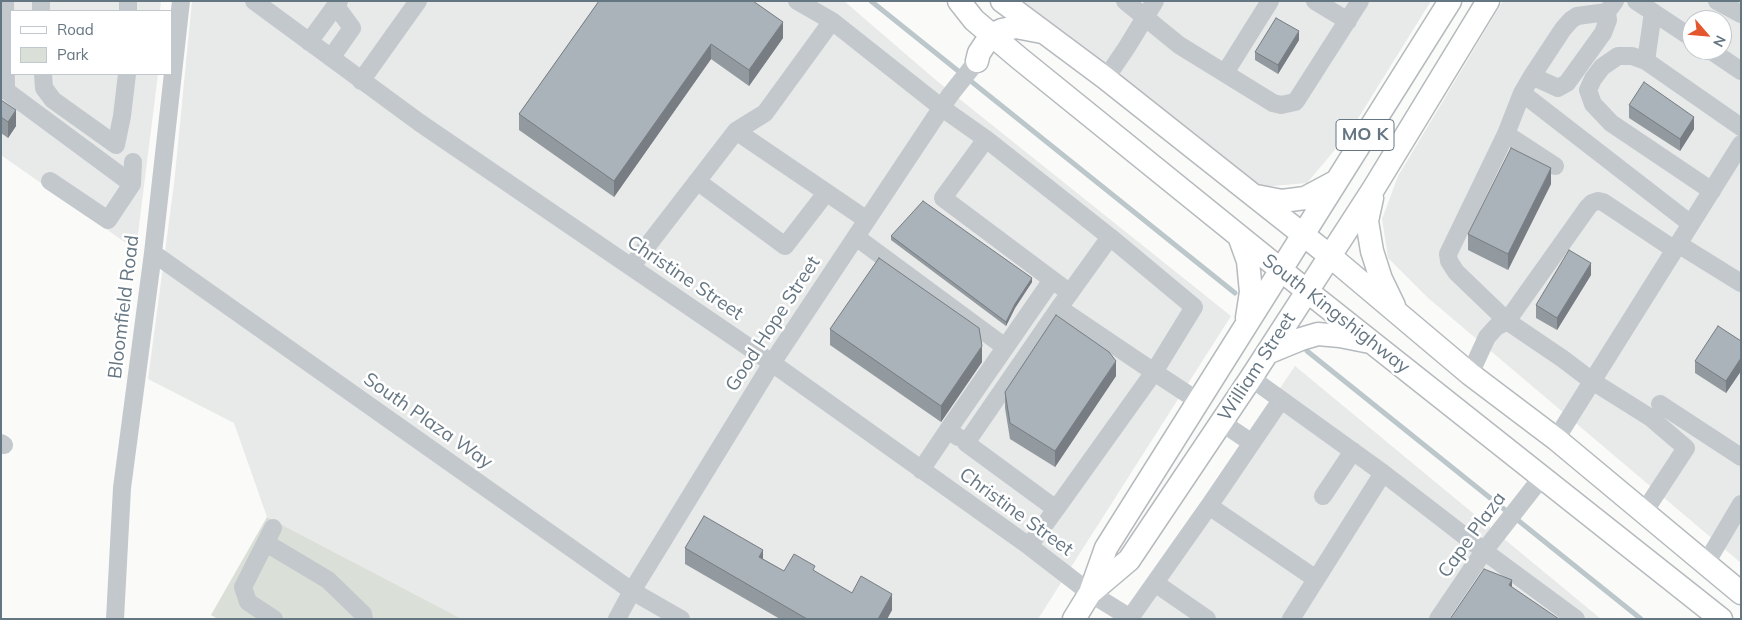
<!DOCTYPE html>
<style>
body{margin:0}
#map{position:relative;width:1742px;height:620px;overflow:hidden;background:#fafaf8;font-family:Mulish,sans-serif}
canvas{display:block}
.frame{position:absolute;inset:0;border:2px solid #657683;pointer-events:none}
.legend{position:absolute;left:10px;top:10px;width:162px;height:65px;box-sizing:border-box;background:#fff;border:1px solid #c1c8cd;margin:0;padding:6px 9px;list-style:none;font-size:15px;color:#657683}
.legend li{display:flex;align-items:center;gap:10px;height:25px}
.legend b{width:25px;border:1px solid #c1c8cd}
.north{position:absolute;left:1682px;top:10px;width:50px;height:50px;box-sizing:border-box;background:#fff;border:1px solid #c1c8cd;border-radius:50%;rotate:117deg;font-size:14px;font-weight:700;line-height:20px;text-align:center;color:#657683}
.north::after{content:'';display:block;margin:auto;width:18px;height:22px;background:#e4572e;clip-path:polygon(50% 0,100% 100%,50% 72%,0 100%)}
</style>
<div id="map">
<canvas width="1742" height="620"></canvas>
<div class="frame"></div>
<ul class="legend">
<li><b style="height:6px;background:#fff"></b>Road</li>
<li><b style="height:14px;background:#dadfd7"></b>Park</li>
</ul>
<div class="north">N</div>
</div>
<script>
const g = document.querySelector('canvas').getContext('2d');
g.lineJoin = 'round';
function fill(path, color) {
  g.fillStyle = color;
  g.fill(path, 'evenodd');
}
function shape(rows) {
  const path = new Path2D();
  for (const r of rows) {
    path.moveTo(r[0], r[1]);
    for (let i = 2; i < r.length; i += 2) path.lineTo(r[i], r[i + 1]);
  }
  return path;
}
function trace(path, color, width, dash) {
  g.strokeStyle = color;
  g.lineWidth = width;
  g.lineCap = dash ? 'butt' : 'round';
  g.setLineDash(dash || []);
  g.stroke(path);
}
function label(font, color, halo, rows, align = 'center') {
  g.font = font + ' Mulish,sans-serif';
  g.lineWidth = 5;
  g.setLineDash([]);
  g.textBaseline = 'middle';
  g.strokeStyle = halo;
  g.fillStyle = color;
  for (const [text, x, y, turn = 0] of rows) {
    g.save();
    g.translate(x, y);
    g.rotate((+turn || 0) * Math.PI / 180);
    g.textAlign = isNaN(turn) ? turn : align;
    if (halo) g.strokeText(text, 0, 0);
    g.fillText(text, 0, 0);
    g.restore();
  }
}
fill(shape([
 [1,1,161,1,160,11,11,11,11,74,158,74,136,250,1,155],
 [192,1,844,1,937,81,1231,316,1038,619,462,619,267,517,234,423,148,379,174,184],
 [1019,1,1431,1,1349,133,1307,183,1261,187],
 [1503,1,1741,1,1741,563,1427,297,1388,258,1382,219,1398,176],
 [1692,20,1722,20,1722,50,1692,50],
 [1295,366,1601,619,1124,619]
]), '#e8e9e9');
fill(shape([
 [267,517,462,619,218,619,211,615]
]), '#dadfd7');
trace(shape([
 [871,1,1235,293],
 [1307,351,1641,619]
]), '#bbc7cb', 5);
const major = shape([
 [959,1,974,20,1019,58,1307,291,1721,619],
 [1002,1,1104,77,1330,256,1470,374,1556,439,1741,593],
 [1450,1,1106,548,1090,593,1129,560,1251,378,1374,188,1488,1],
 [977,61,979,53,991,35,1002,30,1016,27,1042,32],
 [1256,196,1282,201,1305,198,1335,182],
 [1372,198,1367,221,1372,251,1381,279,1394,306],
 [1239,236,1248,261,1251,292,1247,318],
 [1267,353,1301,339,1318,334,1340,336,1370,342],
 [1074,619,1090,593]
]);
trace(major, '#b5babe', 25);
trace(shape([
 [5,1,6,90],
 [41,1,41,11],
 [254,1,420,123,772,363,1029,546,1090,593,1132,619],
 [797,1,832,21,942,108,986,139,1110,237,1194,307,1154,372,1198,401],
 [1125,1,1179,45,1273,103,1281,105,1295,102,1298,98,1360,1],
 [1315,1,1348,21],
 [1615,1,1607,12,1577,16,1571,20,1563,29,1532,76,1522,93,1506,134,1448,254,1449,261,1456,272,1507,321,1588,207,1592,203,1598,201,1603,202,1675,250],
 [1636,1,1692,38],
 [1717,1,1741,14],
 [128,11,128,1],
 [309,42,339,1],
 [1710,50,1741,71],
 [331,58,352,28,336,6],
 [1646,61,1653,12],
 [1225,73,1270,1],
 [43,74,44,88,53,100,116,145,122,116,127,74],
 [1532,76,1558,88,1567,83,1603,33,1608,20,1607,12],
 [1106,78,1127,47,1155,1],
 [361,81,418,1],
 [1,87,132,184],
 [1522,93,1691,224],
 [736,131,867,220],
 [1506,134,1555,166],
 [986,139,943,198,1070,293],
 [50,181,108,220,132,184,133,162],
 [697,181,785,246,826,193],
 [1712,191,1611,123,1593,104,1588,90,1593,79,1602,67,1618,56,1632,56,1646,61,1741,127],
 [856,237,1005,347],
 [1678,244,1741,283],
 [153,253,632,591,681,619],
 [631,267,736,131,765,113,832,21],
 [1470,374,1487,337,1496,327,1507,321,1563,359,1592,381,1651,418,1686,448,1644,512],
 [1251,378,1383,473],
 [1660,404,1741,457],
 [1221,422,1252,443],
 [948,430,1052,280],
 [1556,439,1741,144],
 [1,443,4,445],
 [921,470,948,430,958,437],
 [1323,496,1353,451],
 [1209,506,1281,400],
 [1056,509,1154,372,1059,308],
 [273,528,243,587,248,602,274,619],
 [266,543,328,580,363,614,364,619],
 [1029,546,1056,509,966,443,1059,308,1110,237],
 [1705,565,1741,504],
 [1155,583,1207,619],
 [1130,618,1209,506,1316,579],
 [115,619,122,488,153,253,181,1],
 [617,619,632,591,772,363,950,95,977,61],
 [1291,619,1383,473,1484,551,1576,619],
 [1438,619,1484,551,1542,477]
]), '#c3c8cc', 18);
trace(major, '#fff', 22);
fill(shape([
 [599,1,783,38,749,86,711,59,614,197,519,130,519,114],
 [1299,40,1278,74,1255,60,1255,52],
 [1,100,16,126,8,138,1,133],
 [1629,105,1694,129,1680,151,1629,118],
 [1551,184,1508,270,1468,250,1468,234],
 [891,236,1032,282,1015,308,1006,326,891,240],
 [1591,275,1557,330,1536,318,1536,305],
 [830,329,982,362,941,422,830,345],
 [1741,341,1741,371,1726,393,1695,373,1695,361],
 [1116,376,1055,467,1010,439,1005,408,1005,392],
 [685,548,763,559,784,571,815,572,852,593,892,610,887,619,780,619,685,564]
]), '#929a9f');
fill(shape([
 [783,22,783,38,749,86,749,70],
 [1299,31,1299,40,1278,74,1278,65],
 [711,44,711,59,614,197,614,181],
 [16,110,16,126,8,138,8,122],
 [1694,117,1694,129,1680,151,1680,139],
 [1551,168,1551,184,1508,270,1508,254],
 [1591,263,1591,275,1557,330,1557,318],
 [1032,278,1032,282,1015,308,1006,326,1006,322,1015,304],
 [982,346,982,362,941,422,941,406],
 [1741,358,1741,371,1726,393,1726,381],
 [1116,361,1116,376,1055,467,1055,451],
 [763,550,763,566,759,557],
 [1512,580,1512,595,1509,585],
 [892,594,892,610,887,619,878,619]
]), '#777d82');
const building = shape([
 [599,1,753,1,783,22,749,70,711,44,614,181,519,114,599,1],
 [1276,18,1299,31,1278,65,1255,52,1276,18],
 [1644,82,1694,117,1680,139,1629,105,1644,82],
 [1,100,16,110,8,122,1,117,1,100],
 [1511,148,1551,168,1508,254,1468,234,1511,148],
 [923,201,1032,278,1015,304,1006,322,891,236,923,201],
 [1569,250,1591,263,1557,318,1536,305,1569,250],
 [879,258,979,328,982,346,941,406,830,329,879,258],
 [1056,315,1109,352,1116,361,1055,451,1010,423,1005,392,1056,315],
 [1718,326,1741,341,1741,358,1726,381,1695,361,1718,326],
 [704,516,763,550,759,557,784,571,794,554,815,566,813,570,852,593,861,576,892,594,878,619,807,619,685,548,704,516],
 [1484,569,1512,580,1509,585,1559,619,1450,619,1484,569]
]);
fill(building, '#aab3b9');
trace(building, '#777d82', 1);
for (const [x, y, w] of [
 [1365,135,58]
]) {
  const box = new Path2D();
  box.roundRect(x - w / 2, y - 15.5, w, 31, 4);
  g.fillStyle = '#fff';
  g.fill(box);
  trace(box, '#657683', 1);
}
label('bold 18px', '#657683', null, [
 ["MO K",1365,135]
]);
label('19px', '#657683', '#fff', [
 ["Christine Street",685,278,34],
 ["Bloomfield Road",124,307,-83],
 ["South Kingshighway",1336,314,38],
 ["Good Hope Street",773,324,-57],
 ["William Street",1257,367,-57],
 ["South Plaza Way",428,421,35],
 ["Christine Street",1016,512,36],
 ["Cape Plaza",1472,535,-54]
]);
</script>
